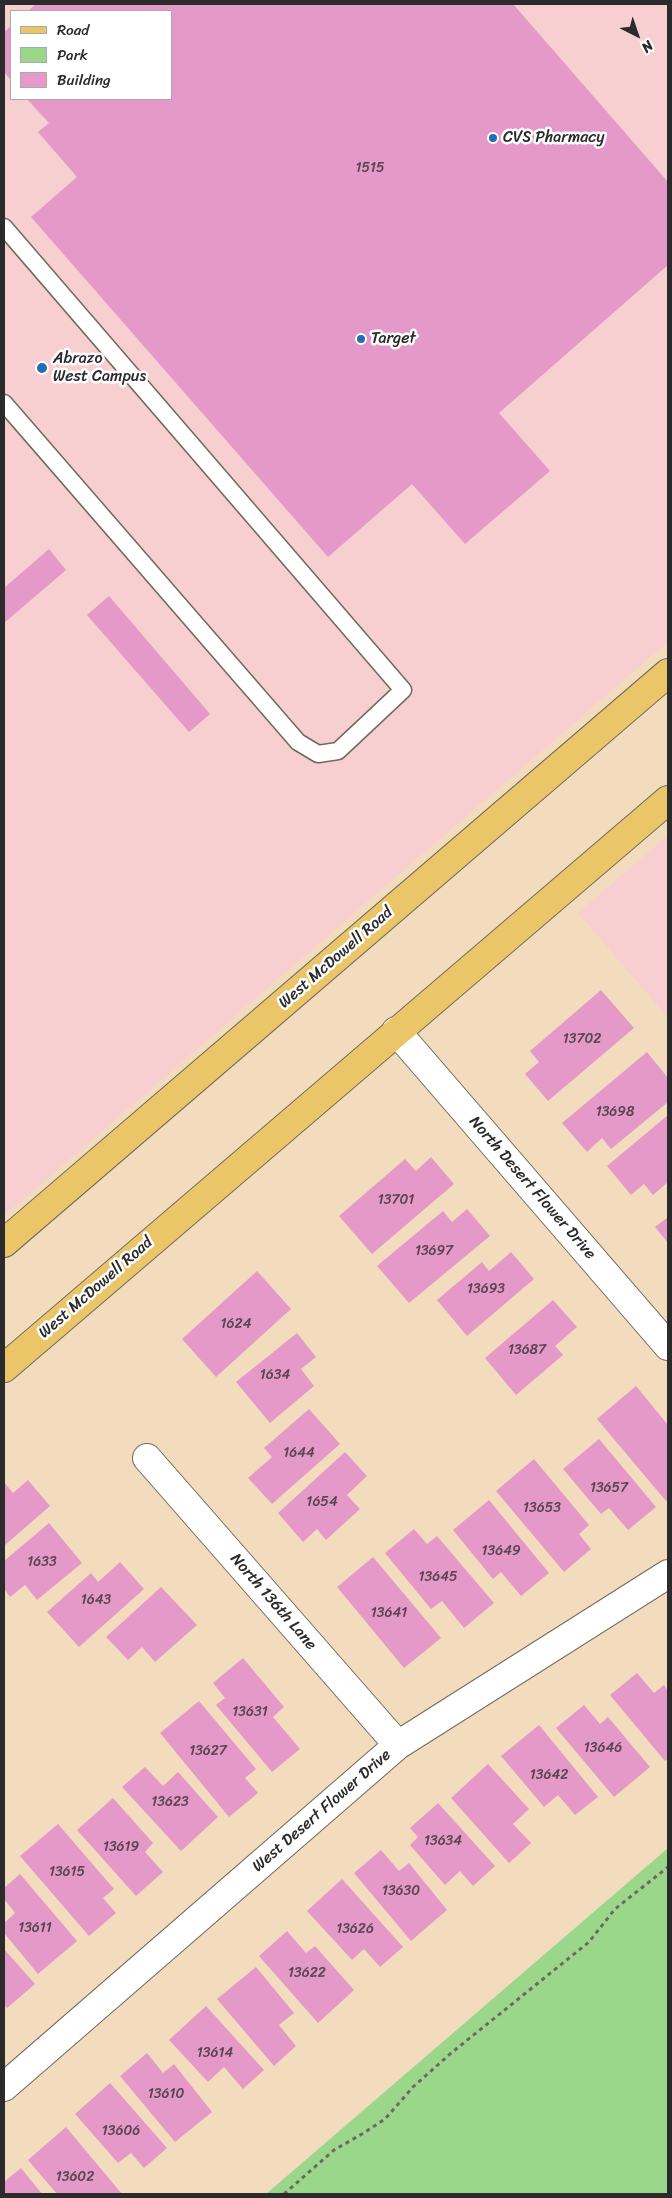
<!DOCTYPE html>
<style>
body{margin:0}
#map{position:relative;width:672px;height:2198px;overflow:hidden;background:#f3dcbe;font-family:Sriracha,sans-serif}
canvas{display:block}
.frame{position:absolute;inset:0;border:5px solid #2b2b2b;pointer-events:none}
.legend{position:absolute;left:10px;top:10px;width:162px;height:90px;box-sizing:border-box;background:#fff;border:1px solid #aaa;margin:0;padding:6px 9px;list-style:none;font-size:15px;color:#2b2b2b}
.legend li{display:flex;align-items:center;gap:10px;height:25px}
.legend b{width:25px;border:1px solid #aaa}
.north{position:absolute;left:612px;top:10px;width:50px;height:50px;-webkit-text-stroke:4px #fff;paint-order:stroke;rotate:139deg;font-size:14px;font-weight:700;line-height:20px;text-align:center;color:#2b2b2b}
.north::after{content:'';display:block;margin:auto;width:18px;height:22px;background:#2b2b2b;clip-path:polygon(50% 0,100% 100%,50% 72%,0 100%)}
</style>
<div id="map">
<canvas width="672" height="2198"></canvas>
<div class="frame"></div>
<ul class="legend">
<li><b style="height:6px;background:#ebc669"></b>Road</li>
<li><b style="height:14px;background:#9ad78b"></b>Park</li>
<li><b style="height:14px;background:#e499c9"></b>Building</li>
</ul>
<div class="north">N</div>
</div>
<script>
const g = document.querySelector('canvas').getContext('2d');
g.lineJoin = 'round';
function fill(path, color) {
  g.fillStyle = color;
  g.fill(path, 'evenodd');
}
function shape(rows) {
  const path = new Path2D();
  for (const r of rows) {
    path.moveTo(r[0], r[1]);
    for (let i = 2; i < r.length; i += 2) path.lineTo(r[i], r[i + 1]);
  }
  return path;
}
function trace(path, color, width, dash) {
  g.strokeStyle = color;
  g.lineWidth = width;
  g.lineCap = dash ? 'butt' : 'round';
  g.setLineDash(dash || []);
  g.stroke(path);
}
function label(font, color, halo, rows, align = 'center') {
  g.font = font + ' Sriracha,sans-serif';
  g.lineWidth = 5;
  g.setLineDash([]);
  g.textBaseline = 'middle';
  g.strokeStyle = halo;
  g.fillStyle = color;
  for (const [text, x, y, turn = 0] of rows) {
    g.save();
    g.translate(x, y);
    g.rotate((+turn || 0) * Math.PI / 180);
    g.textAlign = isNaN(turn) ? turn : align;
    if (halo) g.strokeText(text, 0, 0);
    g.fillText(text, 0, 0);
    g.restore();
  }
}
fill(shape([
 [4,4,668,4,668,642,4,1216],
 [11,11,171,11,171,99,11,99],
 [668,835,668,1018,578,913]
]), '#f7cfd0');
fill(shape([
 [668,1848,668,2194,266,2194]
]), '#9ad78b');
fill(shape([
 [36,4,513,4,668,182,668,265,499,413,550,471,465,544,412,484,328,557,31,217,77,177,38,132,49,123,27,99,171,99,171,11,28,11],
 [11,26,11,80,4,72,4,32],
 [49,549,66,570,4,623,4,588],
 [109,596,210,714,189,732,87,615],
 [601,990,634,1028,548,1101,525,1074,539,1062,530,1051],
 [647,1052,668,1078,668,1102,611,1149,602,1138,587,1152,562,1123],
 [668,1115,668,1182,653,1195,644,1184,631,1195,607,1166],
 [431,1157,454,1184,372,1254,339,1216,405,1159,416,1171],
 [467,1209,490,1236,409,1303,377,1266,443,1211,452,1222],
 [668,1217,668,1243,655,1227],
 [511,1252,534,1279,467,1336,437,1300,482,1262,489,1271],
 [257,1271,291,1309,216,1377,182,1339],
 [553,1300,577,1327,555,1346,563,1355,516,1395,485,1358],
 [297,1333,316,1357,301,1369,314,1386,270,1423,236,1382],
 [636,1386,668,1425,668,1499,666,1501,597,1419],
 [309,1409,340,1444,272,1504,248,1478,272,1457,264,1448],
 [599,1439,656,1507,628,1530,609,1508,601,1514,563,1469],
 [345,1452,367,1476,347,1495,360,1509,326,1540,317,1529,303,1542,278,1513],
 [534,1459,589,1525,579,1534,591,1549,564,1572,496,1491],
 [28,1480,50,1506,4,1546,4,1482,13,1493],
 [489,1500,549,1573,521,1596,501,1572,493,1579,453,1530],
 [49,1523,82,1563,37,1600,25,1585,10,1597,4,1589,4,1561],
 [414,1529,427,1544,437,1536,494,1603,464,1628,442,1601,431,1609,385,1553],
 [373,1557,441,1638,404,1668,337,1587],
 [120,1562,144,1589,79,1647,47,1612,91,1573,98,1582],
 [161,1587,197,1625,155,1662,142,1647,128,1660,106,1637],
 [243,1658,284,1707,273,1717,300,1749,272,1772,216,1705,225,1698,213,1683],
 [637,1673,654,1693,664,1685,668,1691,668,1759,665,1761,610,1695],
 [199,1701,256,1769,245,1778,258,1793,229,1817,160,1733],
 [584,1705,600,1724,608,1717,650,1767,614,1797,556,1728],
 [539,1725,598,1797,575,1815,558,1795,544,1807,501,1756],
 [488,1764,529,1809,513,1824,531,1843,509,1863,451,1798],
 [145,1767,163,1786,178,1772,218,1817,181,1851,122,1787],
 [113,1798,153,1843,145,1852,163,1872,136,1896,77,1830],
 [438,1803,495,1866,473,1886,460,1871,445,1885,410,1845,418,1837,410,1828],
 [58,1824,114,1889,103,1898,116,1913,89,1936,20,1856],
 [381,1850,399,1871,409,1863,447,1910,411,1941,354,1873],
 [20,1874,77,1941,38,1974,4,1933,4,1923,15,1913,4,1899,4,1888],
 [342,1879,403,1947,380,1967,364,1949,352,1960,307,1911],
 [287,1931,306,1953,315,1946,354,1990,318,2023,259,1956],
 [4,1949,35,1984,7,2008,4,2005],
 [256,1967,294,2013,279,2025,296,2046,274,2066,217,1999],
 [206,2006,264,2070,243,2089,224,2067,208,2082,169,2040],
 [147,2053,163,2073,174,2064,212,2112,175,2142,120,2076],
 [110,2083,167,2148,144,2168,131,2153,118,2163,75,2114],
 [66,2127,122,2194,57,2194,28,2160],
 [21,2168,42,2194,4,2194,4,2182]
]), '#e499c9');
const service = shape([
 [4,227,403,690,338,751,318,754,298,742,4,403]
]);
const minor = shape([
 [396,1031,668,1346],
 [147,1458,398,1745],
 [4,2087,398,1745,668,1574]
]);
const primary = shape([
 [4,1243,668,673],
 [4,1368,668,800]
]);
trace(service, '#71695e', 19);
trace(minor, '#71695e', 30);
trace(primary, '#71695e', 30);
trace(shape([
 [284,2194,334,2150,362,2134,385,2119,413,2087,450,2054,589,1942,615,1909,668,1867]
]), '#71695e', 3, [4, 4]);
trace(service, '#fff', 16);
trace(minor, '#fff', 28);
trace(primary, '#ebc669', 28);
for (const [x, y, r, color] of [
 [493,138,5,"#1f6fb2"],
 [361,339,5,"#1f6fb2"],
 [42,368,6,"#1f6fb2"]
]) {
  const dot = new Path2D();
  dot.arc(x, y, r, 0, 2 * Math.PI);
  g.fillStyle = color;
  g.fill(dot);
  trace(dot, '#fff', 2);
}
label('14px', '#594652', null, [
 ["1515",370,168],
 ["13702",582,1039],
 ["13698",615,1112],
 ["13701",396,1200],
 ["13697",434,1251],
 ["13693",486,1289],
 ["1624",236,1324],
 ["13687",527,1350],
 ["1634",275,1375],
 ["1644",299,1453],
 ["13657",609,1488],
 ["1654",322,1502],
 ["13653",542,1508],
 ["13649",501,1551],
 ["1633",42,1562],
 ["13645",438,1577],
 ["1643",96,1600],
 ["13641",389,1613],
 ["13631",250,1712],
 ["13646",603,1748],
 ["13627",208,1751],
 ["13642",549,1775],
 ["13623",170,1802],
 ["13634",443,1841],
 ["13619",121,1847],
 ["13615",67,1872],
 ["13630",401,1891],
 ["13611",35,1928],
 ["13626",355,1929],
 ["13622",307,1973],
 ["13614",215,2053],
 ["13610",166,2094],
 ["13606",121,2131],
 ["13602",75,2177]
]);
label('16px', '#2b2b2b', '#fff', [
 ["CVS Pharmacy",503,138],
 ["Target",371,339],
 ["Abrazo",53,359],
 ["West Campus",53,377]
], 'left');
label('16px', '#2b2b2b', '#fff', [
 ["West McDowell Road",336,958,-41],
 ["North Desert Flower Drive",532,1188,49],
 ["West McDowell Road",96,1288,-41],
 ["North 136th Lane",273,1602,49],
 ["West Desert Flower Drive",322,1811,-41]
]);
</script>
